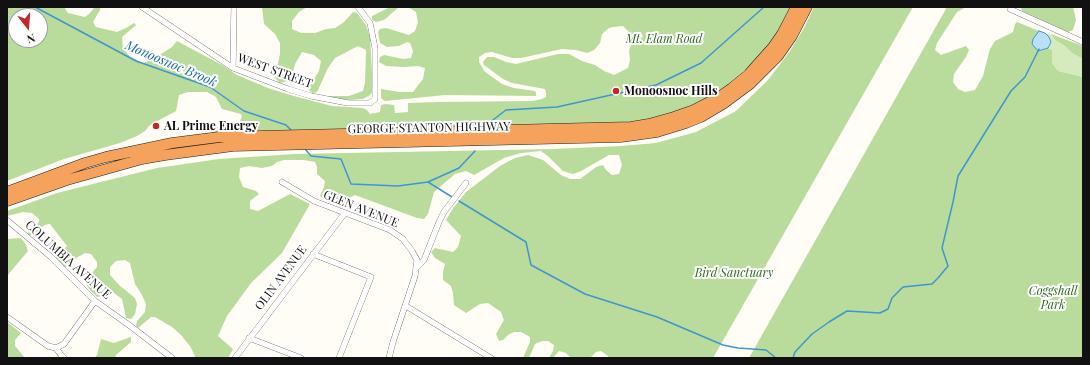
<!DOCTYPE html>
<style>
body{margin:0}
#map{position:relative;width:1090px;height:365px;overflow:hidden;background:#fffdf5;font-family:"Playfair Display",serif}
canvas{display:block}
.frame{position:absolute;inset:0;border:8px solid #111;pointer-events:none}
.north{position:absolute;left:8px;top:8px;width:40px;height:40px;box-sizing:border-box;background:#fff;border:1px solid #a0a0a0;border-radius:50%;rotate:163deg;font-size:11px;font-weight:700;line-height:16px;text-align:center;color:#111}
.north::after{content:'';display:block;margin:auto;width:14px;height:18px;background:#c4262e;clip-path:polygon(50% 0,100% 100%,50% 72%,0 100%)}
</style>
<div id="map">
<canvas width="1090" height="365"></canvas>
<div class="frame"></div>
<div class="north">N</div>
</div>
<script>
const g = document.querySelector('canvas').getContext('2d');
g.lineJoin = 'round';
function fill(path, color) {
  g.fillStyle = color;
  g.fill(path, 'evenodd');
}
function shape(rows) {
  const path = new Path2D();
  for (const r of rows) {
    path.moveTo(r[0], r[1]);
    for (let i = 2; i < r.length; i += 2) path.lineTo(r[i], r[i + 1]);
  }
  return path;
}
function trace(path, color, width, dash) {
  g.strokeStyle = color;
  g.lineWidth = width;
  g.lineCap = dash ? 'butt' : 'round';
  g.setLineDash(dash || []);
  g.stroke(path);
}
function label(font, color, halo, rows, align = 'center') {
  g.font = font + ' "Playfair Display",serif';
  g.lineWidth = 4;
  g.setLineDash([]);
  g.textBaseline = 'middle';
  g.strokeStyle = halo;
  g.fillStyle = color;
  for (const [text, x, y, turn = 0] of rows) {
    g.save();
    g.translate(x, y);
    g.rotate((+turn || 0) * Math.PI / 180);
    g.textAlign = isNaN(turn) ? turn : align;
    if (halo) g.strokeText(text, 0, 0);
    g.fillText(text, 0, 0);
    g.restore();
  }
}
fill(shape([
 [1045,33,1051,34,1055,40,1065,46,1072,53,1083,59,1083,77,1058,71,1052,63,1052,50,1048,48,1051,42,1049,37]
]), '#d5ebbd');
fill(shape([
 [7,7,64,7,68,13,85,17,89,14,95,7,100,7,100,10,93,22,96,27,117,32,126,28,134,23,136,25,122,37,123,47,129,56,143,63,153,59,172,47,177,41,222,65,237,75,268,88,290,95,332,106,363,108,367,110,370,114,380,112,381,105,386,104,394,105,395,113,408,112,408,103,440,102,532,101,542,99,546,97,546,92,545,89,512,83,503,79,484,65,483,62,487,57,494,57,506,62,516,64,558,54,569,54,582,61,595,65,604,71,614,75,628,68,630,60,629,51,631,44,629,32,623,26,613,27,609,28,602,34,600,43,594,50,587,53,576,50,562,49,521,58,512,58,492,52,485,53,479,57,479,62,484,71,502,84,514,88,535,91,536,93,536,96,445,95,385,101,381,98,381,89,399,92,413,92,423,79,425,68,418,66,403,67,386,66,379,62,380,57,384,55,403,59,411,58,413,51,410,43,407,42,399,46,387,47,380,43,378,32,380,29,386,28,409,35,415,31,418,22,416,12,408,7,790,7,774,38,755,61,729,84,704,99,677,112,651,120,608,125,218,134,214,132,214,128,240,121,242,117,241,114,222,109,216,97,207,92,188,92,179,95,176,111,150,125,145,131,137,136,120,143,64,159,7,181],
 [16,16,40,16,40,40,16,40],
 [262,7,307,7,299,12,292,21,292,29,301,33,315,33,326,29,335,28,344,22,353,12,357,13,366,25,370,37,373,91,370,95,363,99,350,100,329,98,328,96,349,96,363,91,365,83,366,50,358,46,335,58,328,68,317,92,312,93,308,89,319,71,321,61,314,55,302,52,295,64,291,80,280,83,275,78,280,54,280,43,275,34,264,24],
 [390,7,399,7,384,20,376,22,372,20,372,16],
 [814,7,913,7,713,358,608,358,608,356,601,351,596,352,590,358,571,358,566,353,559,351,553,358,549,358,553,351,554,345,548,341,542,341,535,344,529,358,523,358,530,342,530,337,521,332,514,332,508,335,503,340,499,341,496,334,504,320,501,312,488,303,480,304,466,313,454,305,453,293,451,286,443,280,443,272,445,264,435,258,431,252,435,248,453,252,458,247,461,236,446,220,454,207,466,192,500,166,515,158,528,155,543,160,561,175,570,179,580,179,596,167,603,165,606,170,612,175,619,174,622,165,619,155,609,155,581,171,573,174,563,171,549,157,541,151,521,153,504,158,474,175,466,171,455,174,434,192,428,214,424,219,417,218,355,195,347,199,342,207,326,200,320,196,324,187,325,181,317,174,317,167,315,162,304,160,284,160,277,162,272,166,262,168,249,166,240,168,239,177,243,187,256,191,259,194,250,201,250,209,258,211,290,194,310,204,282,253,251,283,227,316,218,336,233,349,228,358,194,358,195,356,190,346,181,335,172,327,155,317,151,317,138,328,136,326,137,321,145,312,146,304,142,295,135,284,130,263,125,260,116,261,110,267,110,275,120,286,135,298,137,304,135,314,131,319,126,318,122,299,114,293,97,297,89,289,85,281,97,267,97,262,91,254,85,253,76,258,65,268,55,258,67,246,50,224,44,225,36,235,29,235,28,232,39,222,39,219,32,213,23,212,7,216,7,211,57,193,157,168,219,159,295,154,553,149,622,146,656,143,696,132,736,111,768,80,790,51,804,28],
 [947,7,966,7,957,12,937,43,935,50,941,55,966,46,969,50,966,57,954,74,953,82,958,89,965,92,975,90,983,76,990,49,995,41,1013,32,1015,24,1017,22,1039,31,1033,39,1038,51,1048,48,1052,50,1052,63,1058,71,1083,77,1083,358,749,358],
 [1021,7,1073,7,1076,20,1073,30,1068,32,1022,11],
 [1051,34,1083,46,1083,59,1072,53,1065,46,1055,40],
 [21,238,25,243,28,251,7,276,7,239],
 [7,322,21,333,15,340,15,346,25,358,7,358],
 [131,337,131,342,116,355,115,358,95,358,97,355,101,339,114,343]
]), '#b9dc9c');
const water = shape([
 [1039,31,1045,33,1049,37,1051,42,1048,48,1038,51,1032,44,1033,39,1039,31]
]);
fill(water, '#b9e0f7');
trace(water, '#3f96cf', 1);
trace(shape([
 [35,7,136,61,210,87,244,111,286,125,292,131],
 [489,123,506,110,557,107,656,85,701,63,764,7],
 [305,149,311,156,341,159,351,184,398,186,428,182,459,168,475,151],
 [428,182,452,197],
 [459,201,526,242,531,265,585,294,657,317,723,345,738,348,766,350,776,358],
 [793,358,795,352,812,334,829,322,847,311,880,313,888,309,892,298,903,287,932,284,938,278,948,266,942,248,953,202,958,176,1011,91,1025,77,1039,49]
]), '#3f96cf', 1.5);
const street = shape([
 [142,7,233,68,288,89,311,96,348,103,370,103,375,99,375,48,370,23,358,7],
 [1010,9,1083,42],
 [233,68,234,7],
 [282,182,314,201,390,230,403,239,412,251,417,260,415,276,393,342,389,358],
 [8,221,51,257,95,301,129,325,172,358],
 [313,254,371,277,339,358],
 [416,268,424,260,439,222,444,212,466,183],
 [406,306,491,358],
 [7,317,48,346,56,348],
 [249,338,301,358],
 [56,348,64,344,95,301],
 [56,348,61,355,64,358],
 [235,358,335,226,345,213]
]);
const highway = shape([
 [7,192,85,163,106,157,172,143,219,137,631,127,649,124,674,117,694,110,719,97,732,88,748,75,773,47,782,34,796,7],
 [7,201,67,180,142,159,165,155,233,146,621,137,657,132,686,123,701,117,723,104,750,84,778,56,792,36,807,7]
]);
trace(street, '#444', 6);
trace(highway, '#222', 11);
trace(street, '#fff', 5.5);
trace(highway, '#f5a25d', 10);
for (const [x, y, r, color] of [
 [616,91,4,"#c4262e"],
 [156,126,4,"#c4262e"]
]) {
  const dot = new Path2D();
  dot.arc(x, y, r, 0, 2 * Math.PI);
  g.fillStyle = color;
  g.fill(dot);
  trace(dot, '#fff', 1.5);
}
label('italic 12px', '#2f6b1f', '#fff', [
 ["Mt. Elam Road",664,39],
 ["Bird Sanctuary",734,273],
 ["Coggshall",1053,291],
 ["Park",1053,305]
]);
label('12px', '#111', '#fff', [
 ["WEST STREET",275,71,20],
 ["GEORGE STANTON HIGHWAY",429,128,-1],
 ["GLEN AVENUE",361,209,22],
 ["COLUMBIA AVENUE",68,260,42],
 ["OLIN AVENUE",281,278,-53]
]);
label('bold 12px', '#111', '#fff', [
 ["Monoosnoc Hills",624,91],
 ["AL Prime Energy",164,126]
], 'left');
label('italic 13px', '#1768a6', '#fff', [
 ["Monoosnoc Brook",171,64,23]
]);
</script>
